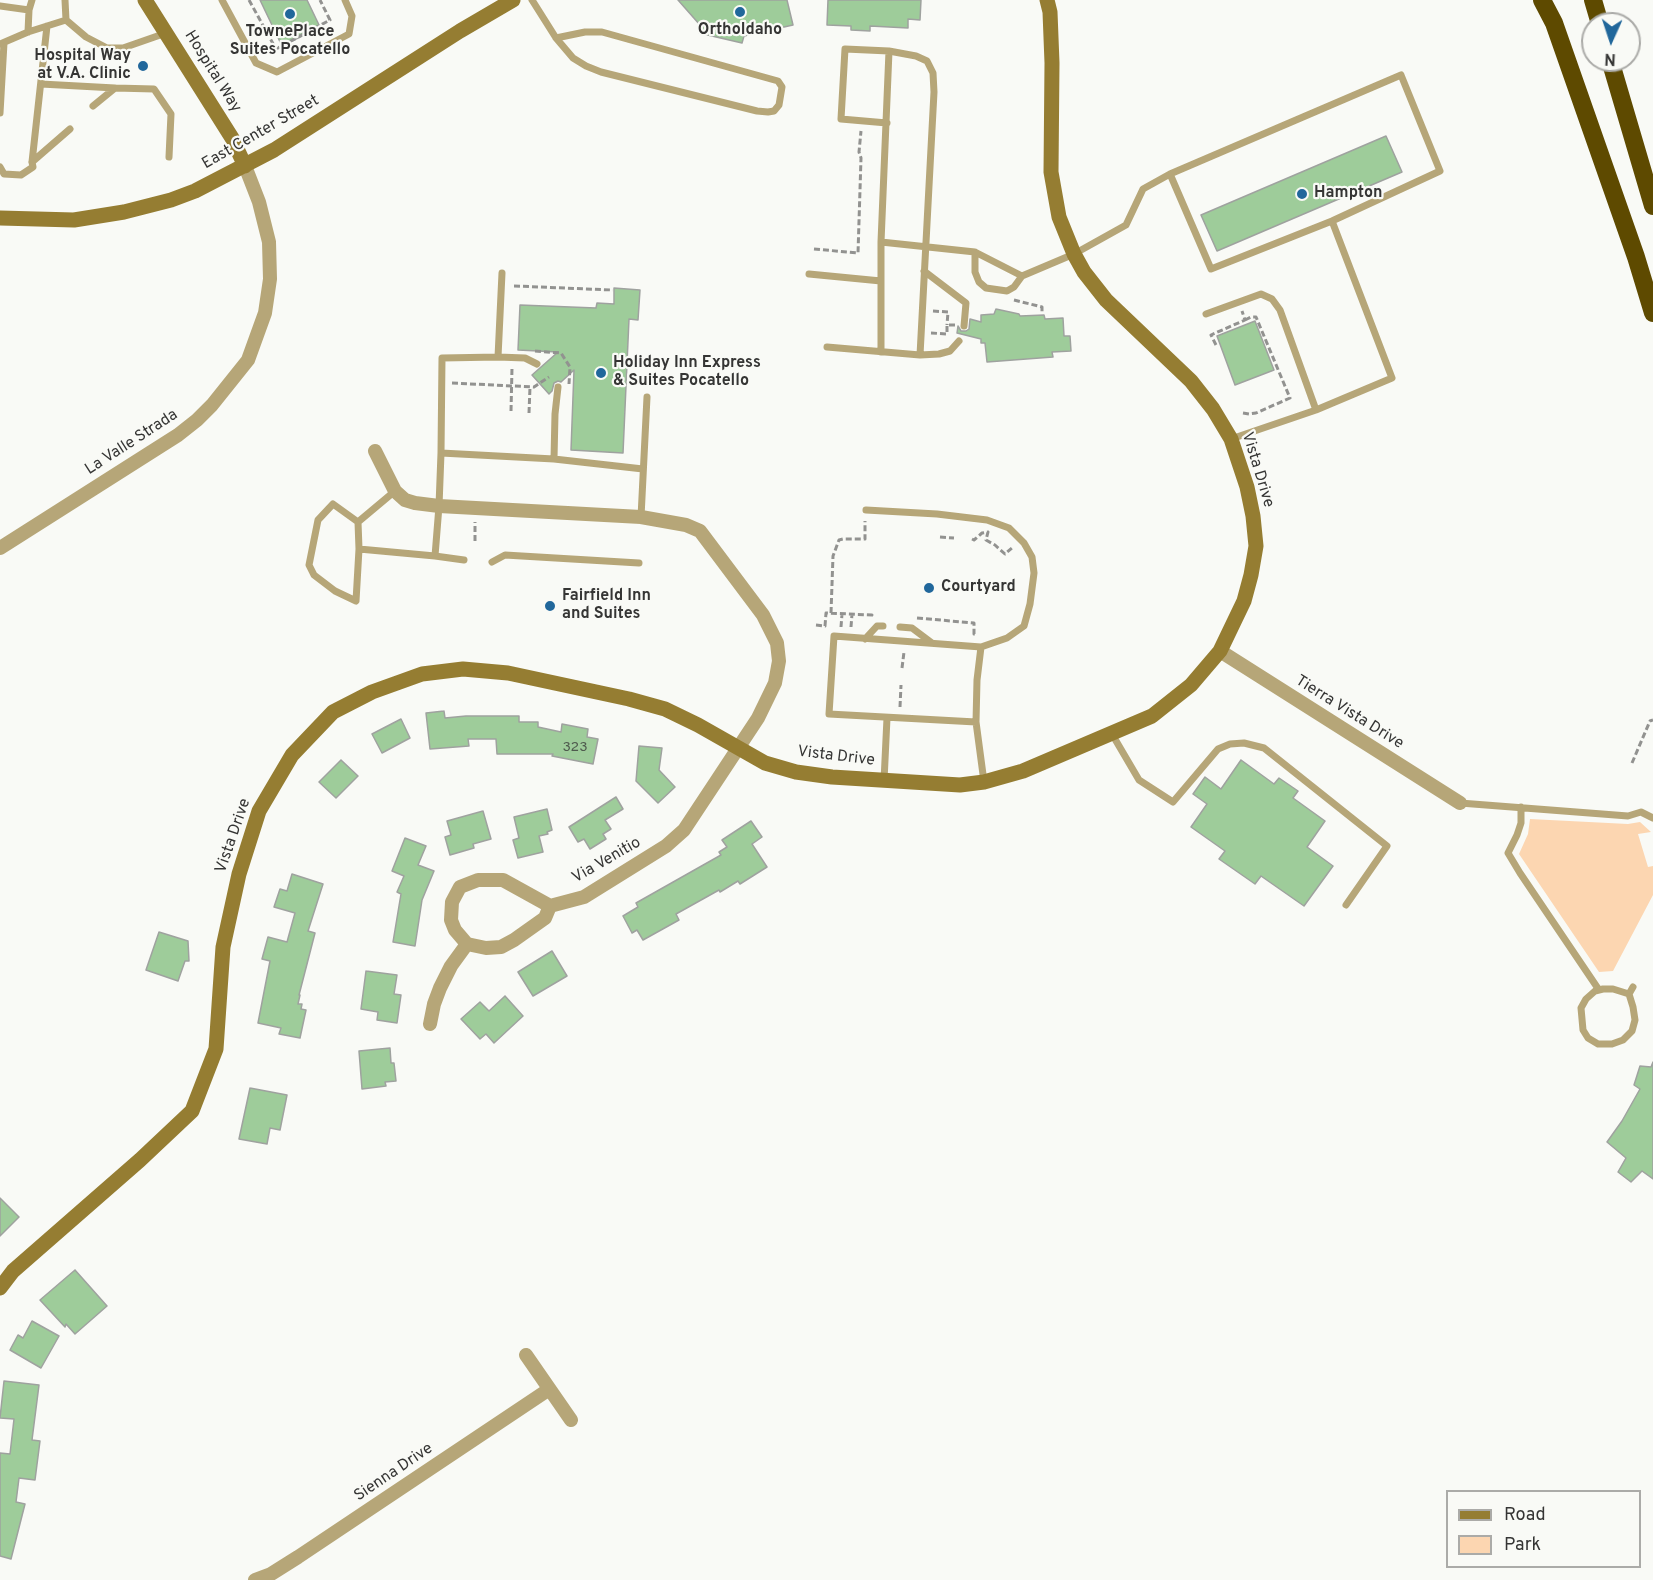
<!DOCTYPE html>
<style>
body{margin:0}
#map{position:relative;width:1653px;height:1580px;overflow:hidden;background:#f9faf6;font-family:Overpass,sans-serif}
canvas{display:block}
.legend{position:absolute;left:1446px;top:1490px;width:195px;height:78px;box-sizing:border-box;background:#f9faf6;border:2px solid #ababa8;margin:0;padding:8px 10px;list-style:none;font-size:18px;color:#353534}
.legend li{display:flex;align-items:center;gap:12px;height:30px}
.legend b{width:30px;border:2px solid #ababa8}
.north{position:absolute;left:1581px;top:12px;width:60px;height:60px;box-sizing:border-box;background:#f9faf6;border:2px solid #ababa8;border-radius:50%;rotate:183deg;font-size:16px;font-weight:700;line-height:24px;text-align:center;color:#353534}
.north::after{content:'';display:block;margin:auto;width:21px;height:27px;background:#21679b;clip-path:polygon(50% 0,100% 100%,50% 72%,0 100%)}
</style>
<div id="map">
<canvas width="1653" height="1580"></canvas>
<ul class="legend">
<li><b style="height:8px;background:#957d32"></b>Road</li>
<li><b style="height:16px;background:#fcd6b1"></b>Park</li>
</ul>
<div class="north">N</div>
</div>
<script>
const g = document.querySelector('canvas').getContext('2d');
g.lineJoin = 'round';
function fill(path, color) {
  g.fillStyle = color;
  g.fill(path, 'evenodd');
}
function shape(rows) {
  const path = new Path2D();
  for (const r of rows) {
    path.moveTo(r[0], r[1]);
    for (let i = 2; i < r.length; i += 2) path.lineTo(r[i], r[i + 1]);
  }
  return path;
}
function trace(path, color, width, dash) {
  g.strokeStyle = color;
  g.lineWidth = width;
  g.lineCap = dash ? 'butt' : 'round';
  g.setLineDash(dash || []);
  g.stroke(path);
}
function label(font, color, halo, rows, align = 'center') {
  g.font = font + ' Overpass,sans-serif';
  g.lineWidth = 4.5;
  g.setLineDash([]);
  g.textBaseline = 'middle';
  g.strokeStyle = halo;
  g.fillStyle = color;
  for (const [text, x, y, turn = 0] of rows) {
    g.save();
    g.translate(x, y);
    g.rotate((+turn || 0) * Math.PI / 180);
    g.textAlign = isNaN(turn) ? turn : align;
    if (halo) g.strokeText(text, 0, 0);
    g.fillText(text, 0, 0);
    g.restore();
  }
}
fill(shape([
 [1530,819,1628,824,1640,822,1651,832,1638,834,1648,867,1653,866,1653,895,1613,971,1599,972,1519,854,1528,834]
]), '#fcd6b1');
const building = shape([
 [260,0,307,0,320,27,282,46,260,0],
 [678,0,787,0,793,25,744,36,742,43,699,33,700,25,678,0],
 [828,0,921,0,920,20,908,19,908,28,870,26,870,31,851,30,851,26,827,25,828,0],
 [1386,136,1402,172,1217,251,1201,215,1386,136],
 [614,288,640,290,638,320,629,319,623,453,571,450,574,370,561,382,558,381,554,383,552,391,549,394,532,375,558,352,518,350,520,305,596,308,597,303,614,304,614,288],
 [996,309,1019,314,1020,316,1044,315,1045,319,1063,318,1064,336,1070,336,1071,351,1052,352,1053,357,987,362,985,343,981,343,981,339,957,333,958,326,961,331,966,331,969,329,970,319,981,322,981,315,994,314,996,309],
 [1255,321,1274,370,1235,385,1217,336,1255,321],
 [444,711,445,718,466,716,519,716,519,722,538,722,538,727,561,732,562,724,588,729,587,737,598,739,593,764,552,756,553,754,497,754,496,739,468,739,469,746,430,749,426,713,444,711],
 [401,719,410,738,382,753,372,734,401,719],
 [639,746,662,748,659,770,675,787,658,803,636,781,639,746],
 [341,760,358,776,336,798,319,782,341,760],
 [1241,760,1274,784,1279,778,1298,791,1293,798,1325,821,1307,847,1333,866,1304,906,1261,876,1255,884,1219,859,1225,851,1191,827,1207,804,1193,794,1205,777,1221,789,1241,760],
 [616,797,623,809,605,820,611,829,603,834,606,839,590,849,584,839,578,842,569,827,616,797],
 [547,809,552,830,547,832,548,834,539,836,543,852,518,858,513,840,519,838,514,817,547,809],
 [483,811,491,839,473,844,474,848,450,855,445,837,451,835,447,821,483,811],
 [751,821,762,837,752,844,767,867,740,884,738,881,720,892,719,890,676,914,679,920,643,940,637,930,632,933,623,916,638,907,636,903,721,855,719,852,727,847,722,840,751,821],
 [405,838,426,846,418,865,434,871,422,900,415,946,393,942,401,894,397,892,404,876,392,871,405,838],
 [292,874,323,884,308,931,315,933,299,995,300,995,298,1004,302,1004,301,1009,306,1010,300,1038,279,1034,281,1028,258,1023,270,961,262,959,268,937,287,942,295,913,274,907,280,889,287,891,292,874],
 [159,932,188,941,189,961,185,961,178,981,146,970,159,932],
 [552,951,567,976,533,996,518,972,552,951],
 [366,971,397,975,394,994,401,995,397,1023,377,1020,378,1012,361,1009,366,971],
 [505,996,523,1016,494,1043,486,1034,480,1039,461,1019,480,1002,489,1011,505,996],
 [390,1048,391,1063,394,1063,396,1081,385,1082,386,1086,362,1089,359,1051,390,1048],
 [1653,1062,1653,1179,1642,1171,1631,1182,1618,1172,1626,1158,1607,1142,1622,1121,1640,1089,1634,1085,1640,1066,1651,1067,1653,1062],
 [250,1088,287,1095,280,1130,270,1128,267,1144,239,1139,250,1088],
 [0,1198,19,1217,0,1236,0,1198],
 [75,1270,107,1306,75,1334,66,1324,65,1327,40,1300,75,1270],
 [32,1321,59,1336,41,1368,10,1350,18,1335,23,1338,32,1321],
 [4,1381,39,1385,32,1440,40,1441,35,1480,19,1478,16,1502,25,1504,11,1559,0,1556,0,1453,10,1454,14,1419,0,1418,4,1381]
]);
fill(building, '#9ecc9a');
trace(building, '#9fa29f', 1.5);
trace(shape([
 [249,0,276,49,330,20,320,0],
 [814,249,858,253,861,158,859,152,861,131],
 [514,286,613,290],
 [1014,300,1042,307,1042,312],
 [933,311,948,312,947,325],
 [931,333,947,334,947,325,955,325],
 [1216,345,1211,335,1245,320,1242,311],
 [535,351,561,353,570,367,569,384],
 [452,383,534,387,549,377],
 [511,411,512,368],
 [529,413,530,387],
 [1243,413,1249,414,1256,413,1290,398,1256,317,1251,317,1245,320],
 [940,537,954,538],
 [972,539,974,540,982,533,988,532,986,540,995,545,1005,554,1013,547,1014,548],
 [475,541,475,522],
 [831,613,833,556,839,540,843,539,865,539,865,521],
 [917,618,974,623,974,634,976,634],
 [816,625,825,626,826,613,872,615,870,617],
 [841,627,842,614],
 [851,627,852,614],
 [902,668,904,652],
 [900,707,901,685],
 [1632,763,1650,721,1653,720]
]), '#929290', 3, [6, 3]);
trace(shape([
 [65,0,66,20],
 [222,0,256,63,277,72,349,34,352,16,345,0],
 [532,0,556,38],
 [0,6,29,10,28,32],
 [29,10,32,0],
 [585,32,602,32,778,81,782,87,779,105,774,111,768,112,757,111,601,72,586,66,573,58,556,38,585,32],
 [0,44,28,32,66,20,86,37,107,48,123,48,166,33],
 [889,51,881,242,975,252,1022,276,1074,254,1126,225,1143,189,1170,174,1401,75,1440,171,1332,221,1211,269,1170,174],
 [41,84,115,88,93,106],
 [115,88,154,89,171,114,169,157],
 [0,113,4,43],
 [32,162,70,129],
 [0,167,4,174,21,175,33,167,32,162,47,26],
 [975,252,975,272,979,282,986,288,1007,291,1014,287,1022,276],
 [924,271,966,303,964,326],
 [809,274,881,281],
 [1206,314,1261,294,1272,299,1280,310,1316,410],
 [827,347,920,355,934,92,933,73,927,61,916,56,889,51,845,49,841,119,887,123],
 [881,352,881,242],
 [920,355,939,354,950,351,959,341],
 [498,357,525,358,537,364],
 [1231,439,1316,410,1392,378,1332,221],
 [441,453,442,358,498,357,502,273],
 [554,459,555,414,558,387],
 [866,510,937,514,987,520,1009,528,1024,543,1032,557,1034,573,1030,604,1024,626,1007,638,981,647,834,636,829,714,976,722,977,680,981,647],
 [641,517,647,397],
 [358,522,395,491],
 [359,549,358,522,333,504,318,520,309,565,314,575,335,591,356,601,359,549,435,556,439,506,441,453,554,459,643,469],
 [435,556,464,560],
 [492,562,505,555,639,563],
 [900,627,912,628,932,643],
 [865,639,877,626,883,626],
 [976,722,984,782],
 [1112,734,1139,780,1173,802,1218,749,1230,744,1244,743,1264,748,1387,846,1346,905],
 [884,781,887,718],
 [1460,803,1628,816,1641,812,1653,818],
 [1521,807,1521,823,1517,835,1508,853,1520,873,1599,990],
 [1629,994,1633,1007,1635,1020,1632,1031,1623,1040,1612,1044,1598,1044,1588,1038,1583,1030,1581,1008,1586,999,1595,991,1603,989,1613,989,1629,994,1633,987]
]), '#b6a678', 7);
trace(shape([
 [375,451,395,491,405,500,415,503,439,506,641,517,686,525,700,531,763,615,777,643,779,661,775,683,758,718,684,830,666,846,584,897,550,906,503,880,478,880,460,887,452,902,451,920,455,930,467,944,451,966,440,988,434,1004,430,1024],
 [0,548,178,435,197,420,212,405,248,360,265,313,270,279,269,242,259,202,245,166],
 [1220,651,1460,803],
 [467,944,486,948,501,947,514,940,545,918,550,906],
 [526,1355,571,1420],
 [255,1580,271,1574,298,1557,548,1390]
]), '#b6a678', 14);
trace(shape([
 [145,0,232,138,245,166],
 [0,218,74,220,124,212,171,200,195,191,274,150,460,31,513,0],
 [0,1288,13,1271,140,1160,192,1111,216,1049,223,947,239,874,259,811,292,755,333,712,372,692,422,674,463,669,508,673,629,699,665,709,698,725,765,763,796,772,832,777,960,785,984,782,1023,771,1152,716,1191,685,1220,651,1244,601,1251,575,1256,546,1253,516,1247,487,1231,439,1213,409,1191,381,1106,300,1084,272,1074,254,1059,217,1051,172,1052,63,1050,12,1047,0]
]), '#957d32', 15);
trace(shape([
 [1542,0,1554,23,1636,257,1653,313],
 [1593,0,1600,24],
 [1610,60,1653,206]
]), '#5e4a00', 18);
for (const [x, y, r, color] of [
 [740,12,6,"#21679b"],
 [290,14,6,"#21679b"],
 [143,66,6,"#21679b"],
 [1302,194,6,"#21679b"],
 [601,373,6,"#21679b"],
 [929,588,6,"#21679b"],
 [550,606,6,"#21679b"]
]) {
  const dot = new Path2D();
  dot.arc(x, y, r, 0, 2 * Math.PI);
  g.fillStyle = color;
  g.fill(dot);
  trace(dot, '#f9faf6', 2);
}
label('14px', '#4f5b4e', null, [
 ["323",575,748]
]);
label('bold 16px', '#353534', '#f9faf6', [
 ["OrthoIdaho",740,31,"center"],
 ["TownePlace",290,33,"center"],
 ["Suites Pocatello",290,51,"center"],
 ["Hospital Way",131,57,"right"],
 ["at V.A. Clinic",131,75,"right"],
 ["Hampton",1314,194],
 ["Holiday Inn Express",613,364],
 ["& Suites Pocatello",613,382],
 ["Courtyard",941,588],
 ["Fairfield Inn",562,597],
 ["and Suites",562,615]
], 'left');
label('16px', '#353534', '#f9faf6', [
 ["Hospital Way",212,72,58],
 ["East Center Street",261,133,-30],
 ["La Valle Strada",132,443,-33],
 ["Vista Drive",1257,470,73],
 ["Tierra Vista Drive",1349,713,32],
 ["Vista Drive",836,757,7],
 ["Vista Drive",234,836,-71],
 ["Via Venitio",607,861,-30],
 ["Sienna Drive",394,1473,-34]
]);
</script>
